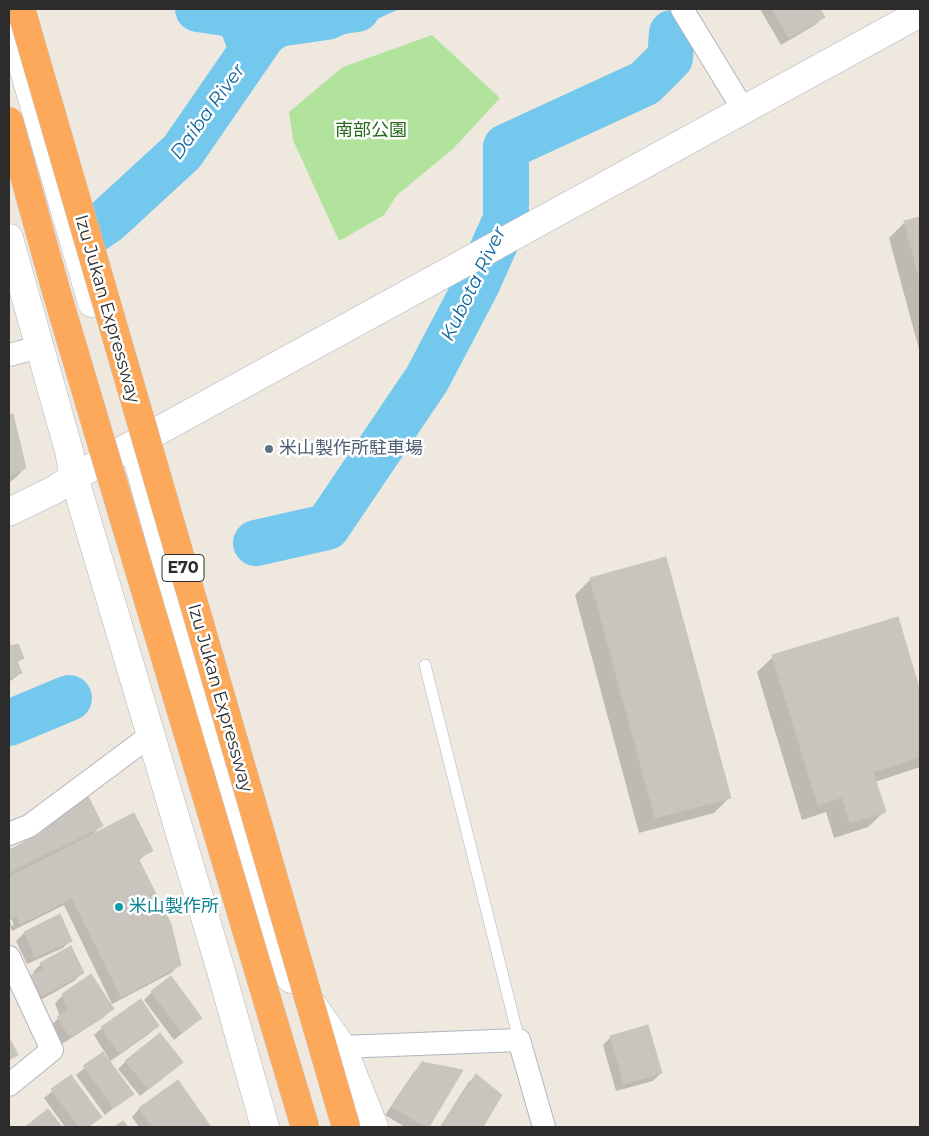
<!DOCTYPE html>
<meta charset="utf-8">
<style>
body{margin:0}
#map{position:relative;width:929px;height:1136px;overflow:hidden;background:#eee8df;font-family:Montserrat,sans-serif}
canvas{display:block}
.frame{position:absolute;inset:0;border:10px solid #2c2c2c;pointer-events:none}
</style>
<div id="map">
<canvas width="929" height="1136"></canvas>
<div class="frame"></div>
</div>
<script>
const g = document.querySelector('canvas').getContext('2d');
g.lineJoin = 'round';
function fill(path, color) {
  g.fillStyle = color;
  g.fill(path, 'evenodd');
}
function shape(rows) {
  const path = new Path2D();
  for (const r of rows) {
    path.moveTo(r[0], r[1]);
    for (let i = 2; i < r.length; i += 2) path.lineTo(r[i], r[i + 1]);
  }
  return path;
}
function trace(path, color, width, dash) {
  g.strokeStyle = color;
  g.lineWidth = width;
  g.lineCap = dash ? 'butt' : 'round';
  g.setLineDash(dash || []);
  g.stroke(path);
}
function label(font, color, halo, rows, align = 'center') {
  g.font = font + ' Montserrat,"Noto Sans JP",sans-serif';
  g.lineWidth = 5;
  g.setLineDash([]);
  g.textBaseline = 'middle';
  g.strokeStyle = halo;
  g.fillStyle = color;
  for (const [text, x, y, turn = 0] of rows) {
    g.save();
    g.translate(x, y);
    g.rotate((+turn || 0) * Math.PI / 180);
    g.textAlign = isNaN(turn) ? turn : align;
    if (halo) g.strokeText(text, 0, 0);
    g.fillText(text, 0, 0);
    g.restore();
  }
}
fill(shape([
 [432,35,500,98,453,149,397,195,384,215,339,241,293,140,289,112,343,67]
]), '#b1e39d');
fill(shape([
 [212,9,399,9,334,39,286,46,238,77]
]), '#74c8ee');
fill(shape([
 [760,9,819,9,823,17,815,25,781,45],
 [920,218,920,353,889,238,905,222],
 [12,416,25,468,13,480,9,482,9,417],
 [591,579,730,797,714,813,639,833,575,595],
 [897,618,920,695,920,767,875,782,884,812,868,827,834,838,826,812,802,820,757,672,773,657],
 [9,644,10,648,23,658,17,663,21,673,9,682],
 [88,798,101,826,91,836,151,850,138,861,179,965,171,973,112,1004,64,905,12,931,9,922,9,919,12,926,14,925,9,913,9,851,36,838],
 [24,933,71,940,63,948,27,964,16,941],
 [41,964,82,973,74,981,34,1004,23,985,35,975,33,972],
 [152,992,201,1018,174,1040,144,1000],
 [63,995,112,1009,104,1017,62,1044,50,1026,60,1017,55,1003],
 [157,1026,149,1034,109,1062,132,1093,105,1115,76,1075,103,1053,108,1060,109,1059,94,1035,102,1028],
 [611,1037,661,1073,653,1081,616,1091,603,1045],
 [126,1061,173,1069,140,1096,118,1069],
 [422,1064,461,1071,428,1127,405,1127,385,1115,414,1072],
 [476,1075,500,1095,481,1127,440,1127,468,1083],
 [71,1076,100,1117,89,1127,65,1127,44,1098],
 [178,1082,210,1127,139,1127,132,1117,139,1109]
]), '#0003');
trace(shape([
 [198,9,273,20,357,9],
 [88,234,107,221,182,152,273,20],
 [256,543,327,527,427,379,477,284,506,219,506,147,645,83,670,58,672,33],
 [9,723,69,698]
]), '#74c8ee', 46);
const building = shape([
 [772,9,820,9,825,17,789,38,772,9],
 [920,217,920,281,904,221,920,217],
 [13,414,26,468,9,476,9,415,13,414],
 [666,557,731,798,655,818,590,578,666,557],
 [898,617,920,691,920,757,873,772,886,812,850,823,842,797,818,805,772,655,898,617],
 [9,641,11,646,18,644,24,658,17,661,22,673,9,678,9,641],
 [88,796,103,826,50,852,40,832,88,796],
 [134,813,153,851,138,858,171,924,181,965,121,997,72,898,20,924,17,916,10,920,9,916,9,877,134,813],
 [40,834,49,852,9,873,9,850,40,834],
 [60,914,72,941,35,957,24,932,60,914],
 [71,946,84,973,42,996,30,976,44,969,40,963,71,946],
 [91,974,114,1009,70,1037,57,1017,68,1010,62,994,91,974],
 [171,976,202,1018,182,1033,151,991,171,976],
 [141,999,159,1026,119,1053,101,1027,141,999],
 [648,1025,662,1073,624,1084,610,1036,648,1025],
 [160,1033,183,1062,149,1089,125,1061,160,1033],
 [9,1037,18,1055,9,1060,9,1037],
 [103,1052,134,1094,114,1108,83,1066,103,1052],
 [422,1062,463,1070,429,1127,426,1127,392,1107,422,1062],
 [476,1074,502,1095,483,1127,441,1127,476,1074],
 [71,1075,102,1117,88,1127,79,1127,51,1089,71,1075],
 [178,1080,211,1127,152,1127,139,1108,178,1080],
 [48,1109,62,1127,25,1127,48,1109],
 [123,1121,128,1127,114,1127,123,1121]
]);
fill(building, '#c9c5be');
trace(building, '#c9c4b8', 1);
const lane = shape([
 [425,665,519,1040]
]);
const street = shape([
 [682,9,743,109],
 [9,355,39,347],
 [9,834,29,826,151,735],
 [9,957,52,1050,9,1085],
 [342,1047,519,1040,544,1127]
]);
const secondary = shape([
 [9,19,92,303],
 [9,238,69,451,74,477,221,971,265,1127],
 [135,450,247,854,291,979],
 [9,512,54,490,74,477,920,13],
 [312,1004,342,1047,374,1127]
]);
trace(lane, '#b2b5c0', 12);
trace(street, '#b2b5c0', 24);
trace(secondary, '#b2b5c0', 29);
trace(lane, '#fff', 11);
trace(street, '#fff', 22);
trace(secondary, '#fff', 28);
const highwayBridge = shape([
 [21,9,346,1127],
 [9,121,57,294,305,1127]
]);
trace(highwayBridge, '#c8c8c8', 29, []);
trace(highwayBridge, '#fda95b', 28);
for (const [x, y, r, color] of [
 [269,449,5,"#5c6f8a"],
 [119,907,5,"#0f9aa8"]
]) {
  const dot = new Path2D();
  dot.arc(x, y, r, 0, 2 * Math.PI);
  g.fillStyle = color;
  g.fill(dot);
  trace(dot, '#fff', 2);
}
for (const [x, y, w] of [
 [183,568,42]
]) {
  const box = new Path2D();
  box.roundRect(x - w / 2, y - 13.5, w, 27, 4);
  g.fillStyle = '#fff';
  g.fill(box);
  trace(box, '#2c2c2c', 1);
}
label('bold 16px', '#2c2c2c', null, [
 ["E70",183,568]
]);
label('18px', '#286a1c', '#fff', [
 ["南部公園",371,131]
]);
label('18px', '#2c2c2c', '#fff', [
 ["Izu Jukan Expressway",107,309,74],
 ["Izu Jukan Expressway",220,698,74]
]);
label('18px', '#4e5e75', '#fff', [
 ["米山製作所駐車場",279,449]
], 'left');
label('18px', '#0d838f', '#fff', [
 ["米山製作所",129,907]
], 'left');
label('italic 19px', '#0f669e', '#fff', [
 ["Daiba River",208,112,-54],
 ["Kubota River",474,284,-64]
]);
</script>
